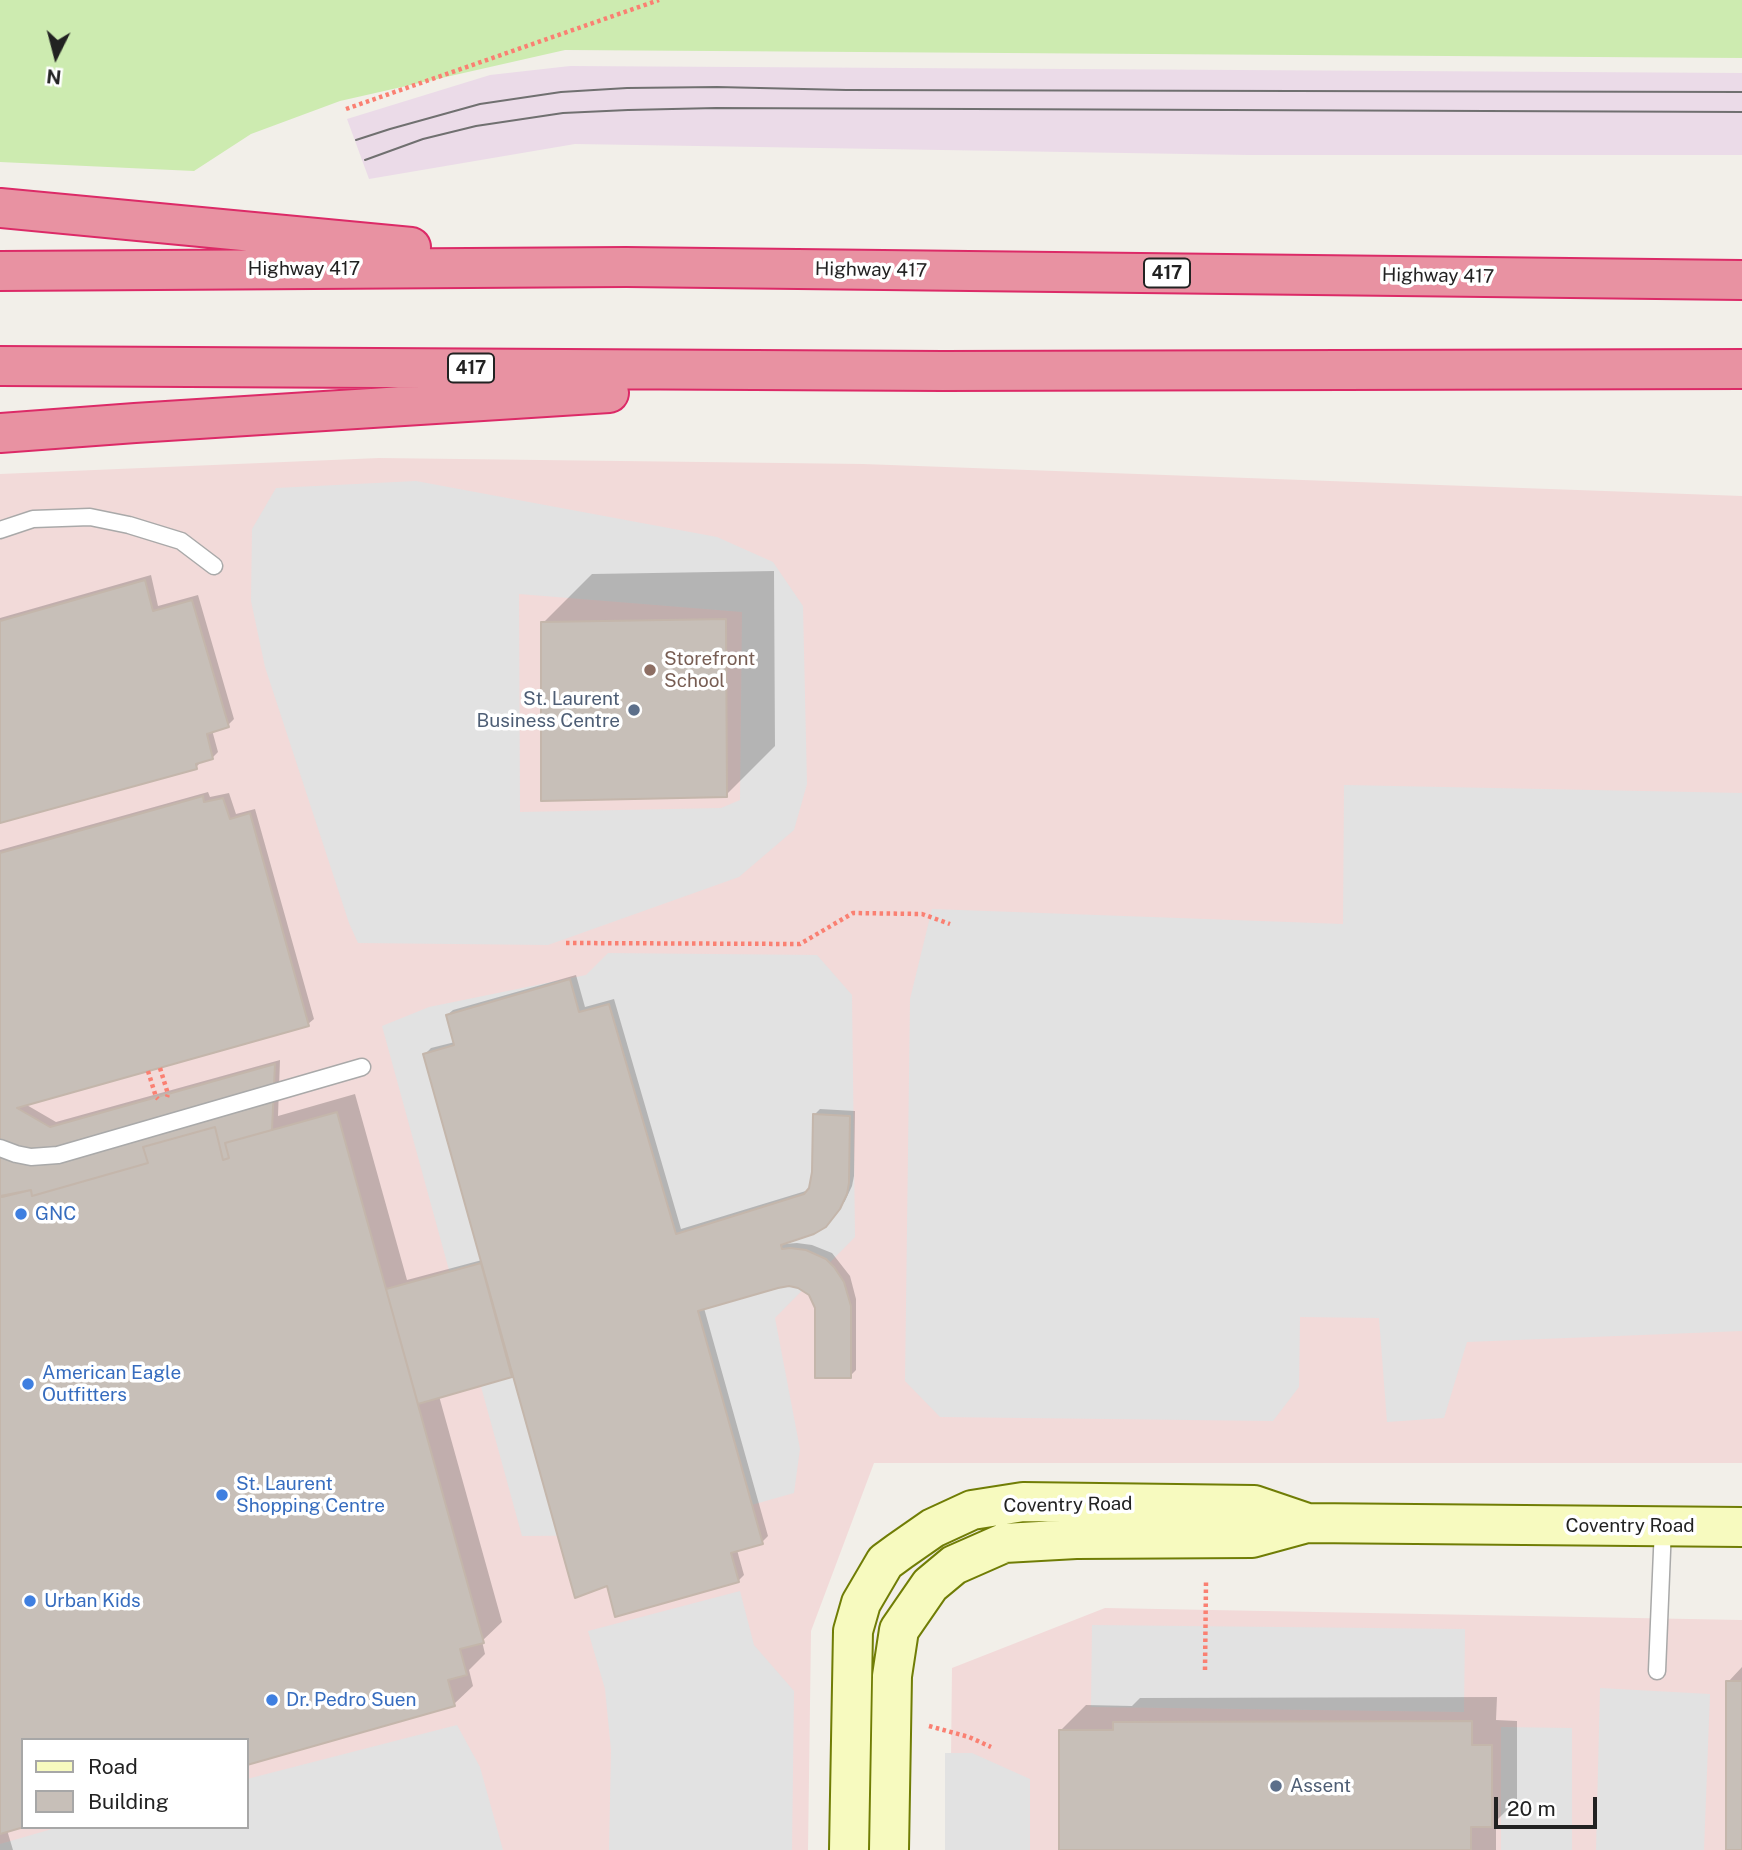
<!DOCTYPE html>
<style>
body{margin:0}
#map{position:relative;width:1742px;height:1850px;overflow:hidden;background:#f2efe9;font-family:"Public Sans",sans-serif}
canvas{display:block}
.legend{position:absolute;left:21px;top:1738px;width:228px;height:91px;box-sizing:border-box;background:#fff;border:2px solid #a7a7a7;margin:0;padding:9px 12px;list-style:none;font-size:21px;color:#222}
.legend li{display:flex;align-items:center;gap:14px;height:35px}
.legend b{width:35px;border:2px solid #a7a7a7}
.north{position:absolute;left:21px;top:21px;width:70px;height:70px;-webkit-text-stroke:5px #fff;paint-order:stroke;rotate:186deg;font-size:19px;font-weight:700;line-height:28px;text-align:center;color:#222}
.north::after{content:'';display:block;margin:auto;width:24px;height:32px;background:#222;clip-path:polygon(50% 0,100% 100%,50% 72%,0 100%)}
.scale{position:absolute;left:1494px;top:1797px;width:103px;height:32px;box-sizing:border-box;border:4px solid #222;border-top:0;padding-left:9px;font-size:21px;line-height:24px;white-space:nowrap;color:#222;-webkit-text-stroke:5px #fff;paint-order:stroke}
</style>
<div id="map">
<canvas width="1742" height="1850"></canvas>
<ul class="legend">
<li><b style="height:9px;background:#f7fabf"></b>Road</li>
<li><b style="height:19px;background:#c7bfb8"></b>Building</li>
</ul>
<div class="north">N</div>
<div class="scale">20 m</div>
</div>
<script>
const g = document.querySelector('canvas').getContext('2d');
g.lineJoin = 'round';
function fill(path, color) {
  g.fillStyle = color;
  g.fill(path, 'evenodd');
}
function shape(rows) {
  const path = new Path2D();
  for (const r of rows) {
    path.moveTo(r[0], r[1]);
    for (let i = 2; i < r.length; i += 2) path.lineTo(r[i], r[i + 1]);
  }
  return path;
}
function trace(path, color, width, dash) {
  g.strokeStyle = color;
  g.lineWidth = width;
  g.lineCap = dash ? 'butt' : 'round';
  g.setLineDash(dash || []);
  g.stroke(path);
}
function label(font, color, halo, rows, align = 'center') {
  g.font = font + ' "Public Sans",sans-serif';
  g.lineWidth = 7;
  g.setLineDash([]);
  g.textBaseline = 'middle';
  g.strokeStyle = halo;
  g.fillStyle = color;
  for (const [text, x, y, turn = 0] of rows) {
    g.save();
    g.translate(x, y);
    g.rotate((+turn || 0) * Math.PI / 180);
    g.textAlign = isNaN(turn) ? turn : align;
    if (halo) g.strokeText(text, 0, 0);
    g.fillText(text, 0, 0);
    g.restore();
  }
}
fill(shape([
 [379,458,863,464,1742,496,1742,1463,874,1463,811,1631,808,1850,0,1850,0,474],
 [23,1740,247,1740,247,1827,23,1827],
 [1105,1608,1742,1620,1742,1850,950,1850,952,1668]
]), '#f2dad9');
fill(shape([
 [570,66,1742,73,1742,155,1248,155,575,144,369,179,347,119,490,75]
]), '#ebdbe8');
fill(shape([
 [0,0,1742,0,1742,58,565,50,340,101,251,134,194,171,0,162]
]), '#cdebb0');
fill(shape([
 [416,481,717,537,773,562,803,606,807,784,794,830,739,877,548,945,358,943,349,923,265,667,251,601,252,529,276,488],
 [519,594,742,612,740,800,721,808,520,812],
 [1344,785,1742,793,1742,1331,1467,1342,1444,1418,1387,1422,1379,1318,1300,1317,1299,1387,1273,1421,940,1417,905,1381,910,999,932,909,1343,924],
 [608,953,817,955,852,995,855,1237,775,1318,800,1449,794,1493,645,1535,522,1536,382,1026,429,1007,586,975],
 [740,1591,754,1645,794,1691,792,1850,609,1850,611,1750,605,1689,588,1631],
 [1092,1625,1465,1629,1464,1712,1091,1707],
 [1600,1688,1710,1694,1704,1850,1596,1850],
 [457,1725,480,1767,503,1850,0,1850,0,1844,59,1827,247,1827,247,1779],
 [1501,1727,1572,1728,1572,1850,1501,1850],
 [945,1753,972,1753,1030,1779,1030,1850,945,1850]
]), '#e2e2e2');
fill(shape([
 [774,571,775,746,726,795,543,623,592,574],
 [151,575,158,606,198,595,234,719,228,725,212,730,218,752,212,758,202,761,196,767,0,822,0,618],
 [208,792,210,797,229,793,236,814,255,809,314,1019,308,1024,25,1104,56,1122,280,1060,278,1116,355,1094,407,1280,482,1260,425,1054,431,1048,455,1042,447,1015,453,1010,576,975,585,1007,614,999,681,1229,809,1190,814,1172,814,1115,820,1109,855,1111,854,1176,852,1186,845,1201,831,1219,784,1243,784,1244,797,1243,812,1245,832,1253,850,1276,856,1299,856,1370,850,1376,810,1294,789,1284,704,1308,768,1536,762,1542,737,1550,744,1575,738,1581,608,1584,514,1374,439,1396,502,1622,482,1641,485,1654,469,1670,473,1686,454,1704,247,1764,247,1740,23,1740,7,1830,13,1850,0,1850,0,850],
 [1742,1667,1742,1850,1727,1850,1728,1682],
 [1497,1697,1496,1720,1517,1721,1517,1800,1496,1821,1496,1850,1060,1850,1061,1730,1086,1705,1132,1706,1140,1698]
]), '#0003');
const building = shape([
 [145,580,153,611,192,600,229,727,207,734,213,759,196,764,197,769,0,823,0,621,145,580],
 [726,619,727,797,541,801,541,622,726,619],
 [203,796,204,802,223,798,230,819,250,813,309,1026,17,1108,50,1127,275,1064,272,1130,225,1143,229,1158,223,1160,215,1127,143,1147,148,1163,32,1196,31,1190,2,1197,0,1196,0,853,203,796],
 [570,979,579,1012,609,1004,676,1234,804,1194,809,1188,812,1172,813,1114,850,1116,849,1183,847,1194,840,1209,826,1227,814,1234,781,1245,782,1249,790,1248,806,1250,826,1259,834,1267,844,1282,851,1306,851,1378,815,1378,815,1308,809,1295,798,1288,789,1286,778,1288,698,1311,763,1544,731,1553,739,1582,615,1617,607,1586,575,1598,423,1054,454,1045,446,1015,570,979],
 [337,1112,484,1643,460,1649,467,1675,448,1680,455,1706,247,1765,247,1740,23,1740,24,1827,0,1834,0,1196,31,1190,32,1196,148,1163,143,1147,215,1127,223,1160,229,1158,225,1143,337,1112],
 [481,1263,512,1377,418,1404,386,1289,481,1263],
 [1726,1681,1742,1681,1742,1850,1726,1850,1726,1681],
 [1472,1721,1472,1745,1492,1745,1492,1827,1471,1827,1471,1850,1059,1850,1059,1730,1113,1730,1113,1722,1472,1721]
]);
fill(building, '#c7bfb8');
trace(building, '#c4b6ab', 2);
const service = shape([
 [0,530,33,519,90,517,129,525,181,541,214,566],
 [0,1148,16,1154,31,1157,58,1155,362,1067],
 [1657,1671,1663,1527]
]);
const secondary = shape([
 [849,1850,853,1631,861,1603,885,1562,900,1551,933,1528,972,1510,1023,1502,1254,1505,1307,1523],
 [889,1850,892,1676,899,1630,930,1585,954,1565,1004,1543,1076,1539,1252,1538,1307,1523,1742,1527]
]);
const motorway = shape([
 [0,208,411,247],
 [0,271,626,267,1742,280],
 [0,366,943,371,1742,369],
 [0,433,135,423,609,393]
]);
trace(service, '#a9a9a9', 19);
trace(secondary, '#707d05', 42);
trace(motorway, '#dc2a67', 42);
trace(shape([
 [346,109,659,0],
 [566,943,800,944,853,913,922,914,950,924],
 [160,1068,168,1094,167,1097],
 [148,1071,156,1097,158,1099],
 [1205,1670,1206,1582],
 [929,1726,969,1737,991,1747]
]), '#fa8072', 4.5, [3.5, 3.5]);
trace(service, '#fff', 16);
trace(secondary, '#f7fabf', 38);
trace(motorway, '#e892a2', 38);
trace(shape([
 [356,140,390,129,480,104,561,92,627,88,717,87,846,90,1742,92],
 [365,160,423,139,476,126,563,113,628,110,716,108,1742,112]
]), '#707070', 2);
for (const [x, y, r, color] of [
 [650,670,7,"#8d6e63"],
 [634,710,7,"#5c6f8a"],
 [21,1214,7,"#3f7fe0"],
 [28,1384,7,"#3f7fe0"],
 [222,1495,7,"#3f7fe0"],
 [30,1601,7,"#3f7fe0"],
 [272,1700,7,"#3f7fe0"],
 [1276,1786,7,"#5c6f8a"]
]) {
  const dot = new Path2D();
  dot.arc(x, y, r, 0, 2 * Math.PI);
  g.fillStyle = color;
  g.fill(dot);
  trace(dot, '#fff', 2.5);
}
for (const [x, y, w] of [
 [1167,273,46],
 [471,368,46]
]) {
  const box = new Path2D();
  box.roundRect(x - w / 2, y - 14.5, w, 29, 5);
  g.fillStyle = '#fff';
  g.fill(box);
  trace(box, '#222', 2);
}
label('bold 18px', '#222', null, [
 ["417",1167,273],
 ["417",471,368]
]);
label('19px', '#222', '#fff', [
 ["Highway 417",304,269],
 ["Highway 417",871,270,1],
 ["Highway 417",1438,276,1],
 ["Coventry Road",1068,1505,-1],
 ["Coventry Road",1630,1526]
]);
label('19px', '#785e54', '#fff', [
 ["Storefront",664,659],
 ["School",664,681]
], 'left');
label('19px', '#4e5e75', '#fff', [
 ["St. Laurent",620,699],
 ["Business Centre",620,721],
 ["Assent",1290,1786,"left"]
], 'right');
label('19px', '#366cbe', '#fff', [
 ["GNC",35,1214],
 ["American Eagle",42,1373],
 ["Outfitters",42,1395],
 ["St. Laurent",236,1484],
 ["Shopping Centre",236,1506],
 ["Urban Kids",44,1601],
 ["Dr. Pedro Suen",286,1700]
], 'left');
</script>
